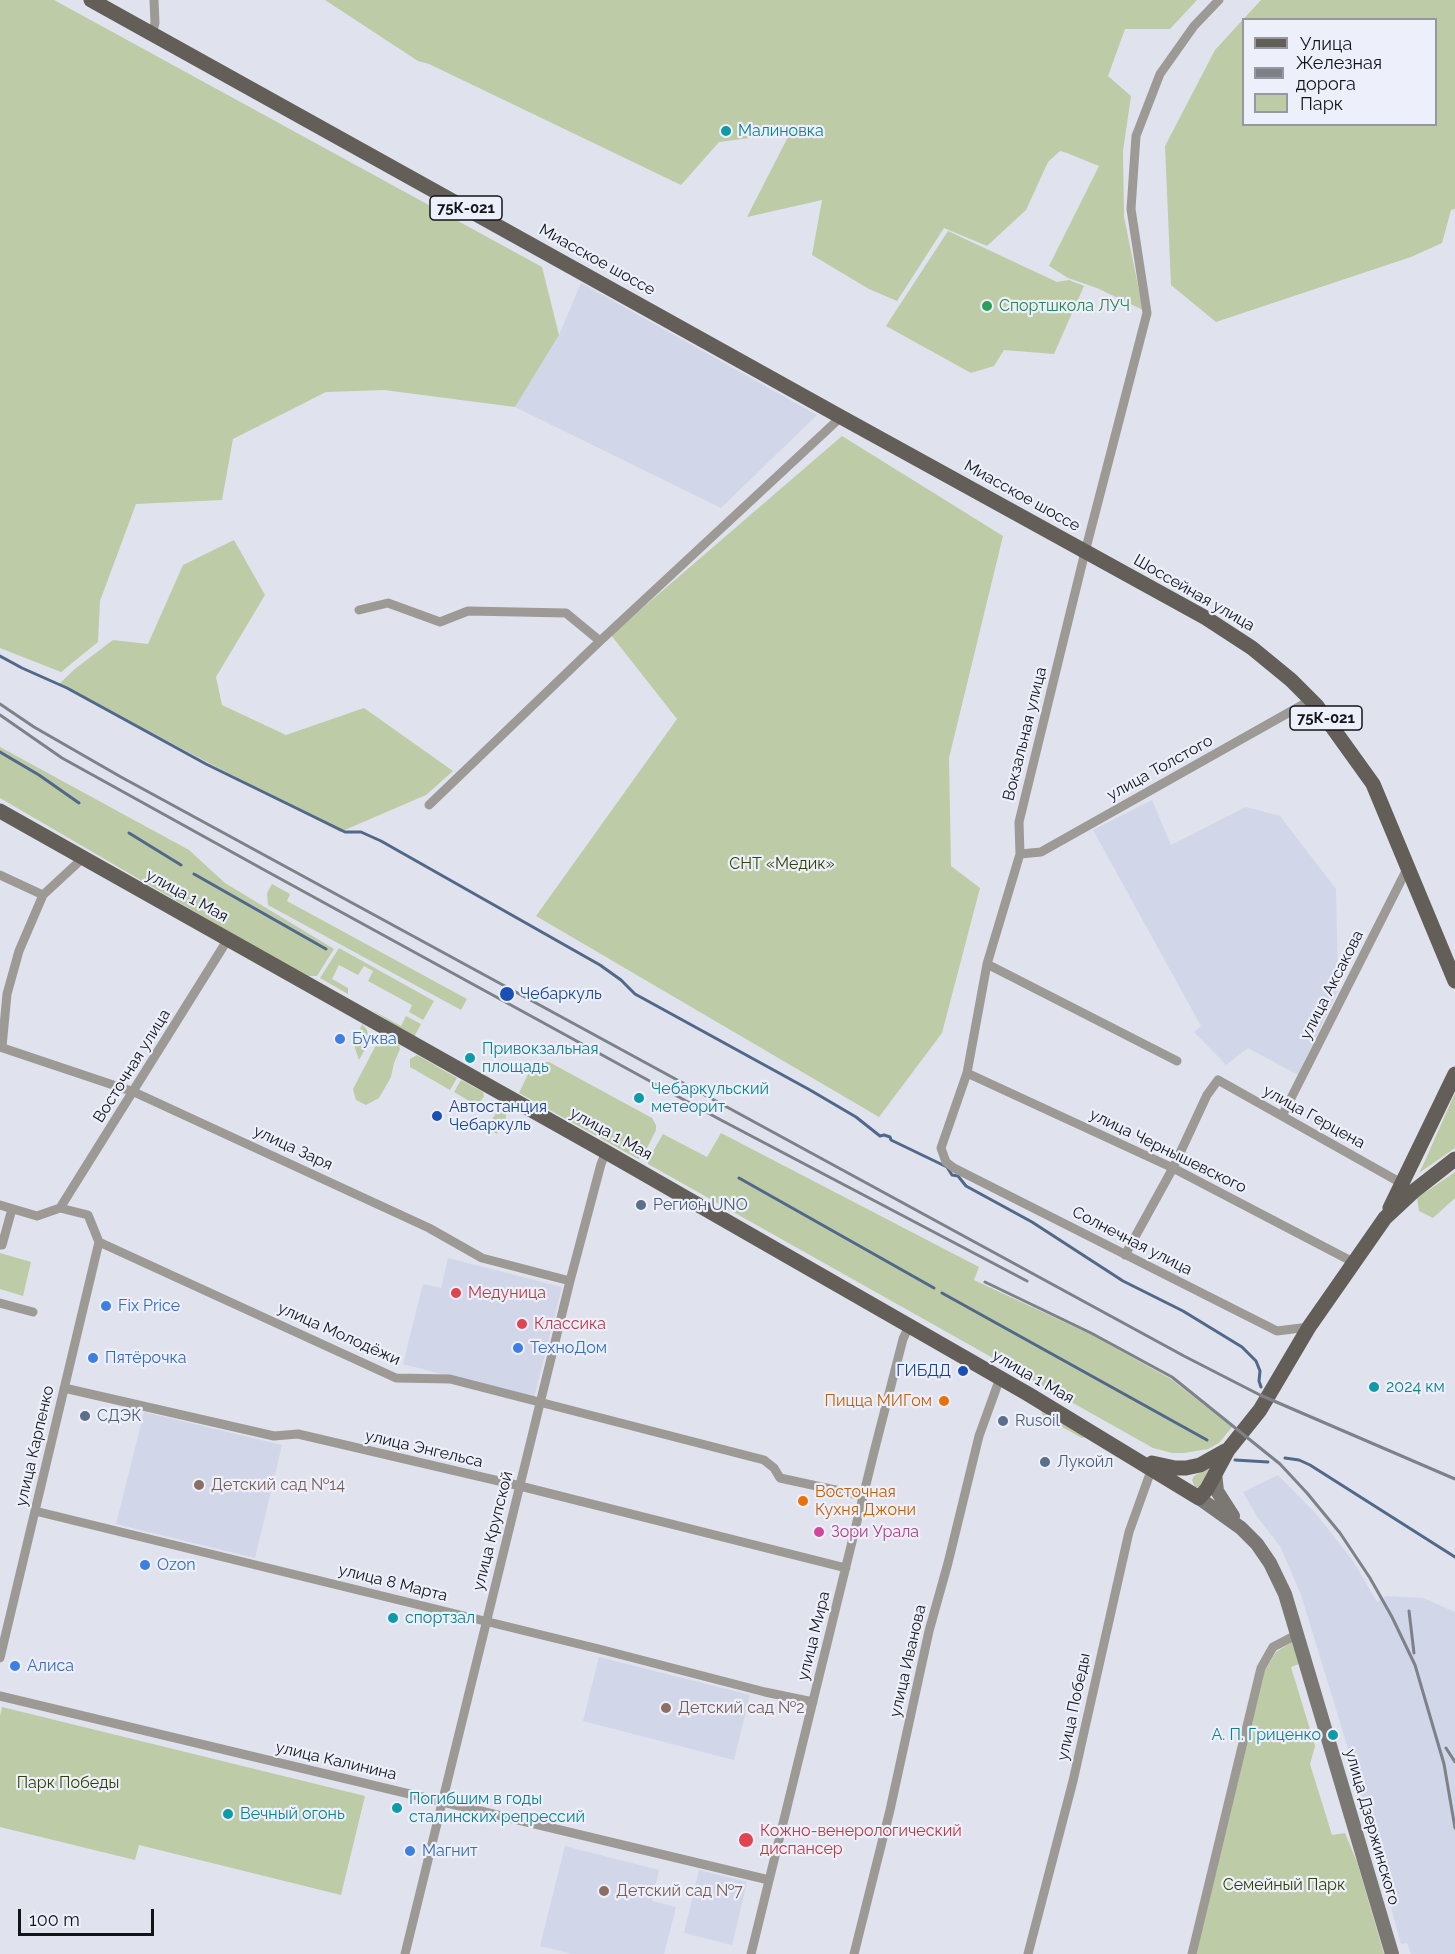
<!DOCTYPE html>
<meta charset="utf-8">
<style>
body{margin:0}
#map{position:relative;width:1455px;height:1954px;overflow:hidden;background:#e0e3ed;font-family:Raleway,sans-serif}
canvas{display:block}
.legend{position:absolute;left:1242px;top:18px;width:195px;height:108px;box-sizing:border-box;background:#edf0fb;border:2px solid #9698a0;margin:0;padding:8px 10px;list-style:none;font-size:18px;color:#131418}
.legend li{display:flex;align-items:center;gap:12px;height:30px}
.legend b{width:30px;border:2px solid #9698a0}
.scale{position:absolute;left:18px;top:1909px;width:136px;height:27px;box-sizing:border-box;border:3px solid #131418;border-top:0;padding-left:8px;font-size:18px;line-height:21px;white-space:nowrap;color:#131418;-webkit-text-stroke:4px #edf0fb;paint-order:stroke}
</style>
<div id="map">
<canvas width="1455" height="1954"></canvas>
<ul class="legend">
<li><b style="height:8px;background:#635f58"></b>Улица</li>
<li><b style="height:8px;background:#7f8189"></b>Железная дорога</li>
<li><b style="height:16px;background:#bdcba6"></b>Парк</li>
</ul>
<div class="scale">100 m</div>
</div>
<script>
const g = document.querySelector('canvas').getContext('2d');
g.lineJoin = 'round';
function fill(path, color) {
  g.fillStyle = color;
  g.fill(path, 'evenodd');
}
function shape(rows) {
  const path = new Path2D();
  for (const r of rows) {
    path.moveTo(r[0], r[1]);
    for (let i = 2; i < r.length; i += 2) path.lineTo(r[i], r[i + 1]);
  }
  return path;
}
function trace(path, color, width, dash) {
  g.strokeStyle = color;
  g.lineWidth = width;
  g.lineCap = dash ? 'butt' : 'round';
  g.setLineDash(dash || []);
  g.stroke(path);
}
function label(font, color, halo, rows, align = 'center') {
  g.font = font + ' Raleway,sans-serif';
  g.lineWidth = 4.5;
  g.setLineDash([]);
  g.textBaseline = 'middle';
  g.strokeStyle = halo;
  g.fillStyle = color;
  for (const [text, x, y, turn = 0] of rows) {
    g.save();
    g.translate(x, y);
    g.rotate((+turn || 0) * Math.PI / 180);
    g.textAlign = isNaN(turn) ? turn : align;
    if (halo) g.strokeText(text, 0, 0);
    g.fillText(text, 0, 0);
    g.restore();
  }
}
fill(shape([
 [581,283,817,415,721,508,515,407,559,335],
 [1152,800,1171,845,1246,807,1280,816,1336,889,1338,990,1298,1075,1248,1048,1226,1065,1194,1032,1201,1026,1093,830],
 [448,1258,562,1287,534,1398,403,1364,423,1284,441,1288],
 [144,1412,282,1445,255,1558,116,1524],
 [1278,1475,1317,1515,1353,1561,1377,1602,1386,1596,1423,1598,1455,1612,1455,1954,1411,1954,1407,1943,1401,1944,1347,1745,1301,1595,1280,1546,1258,1518,1243,1492],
 [599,1657,750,1695,734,1760,583,1721],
 [565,1846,659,1870,652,1901,676,1907,664,1954,572,1954,540,1946],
 [699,1870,747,1882,732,1945,684,1933]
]), '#d1d6e8');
fill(shape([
 [0,0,54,0,542,267,559,335,515,407,384,390,326,392,233,439,222,500,136,504,100,601,98,642,61,672,0,648],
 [325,0,1197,0,1170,29,1125,29,1108,76,1131,96,1123,151,1124,217,1143,310,1097,288,1068,278,1049,266,1099,166,1067,153,1060,151,1048,162,1026,210,987,246,944,228,897,301,869,289,812,255,822,200,747,217,790,133,719,142,681,185,429,64,418,61],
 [1261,0,1455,0,1455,209,1451,210,1442,243,1411,257,1216,322,1171,285,1165,146,1215,50],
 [1244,20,1436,20,1436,124,1244,124],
 [948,231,1057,282,1069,280,1084,286,1054,354,1004,350,994,366,971,373,886,326],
 [842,436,1003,536,949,758,951,866,980,888,942,1033,879,1117,536,916,677,719,611,635],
 [234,540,265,595,216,677,222,705,286,735,364,708,453,771,426,795,340,832,59,684,76,668,113,640,148,644,183,565],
 [0,747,189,850,225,883,334,949,317,976,305,976,0,798],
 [272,884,290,894,287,901,467,999,461,1010,268,905,267,893],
 [339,948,434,1001,423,1020,409,1012,412,1005,368,981,373,971,364,966,358,975,339,965,332,979,348,988,348,994,320,978],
 [370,1009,401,1026,406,1016,421,1024,414,1037],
 [362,1024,367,1030,369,1042,359,1060,354,1045],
 [390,1039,399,1045,400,1049,394,1063,391,1077,379,1098,366,1105,356,1100,353,1089,375,1047,383,1040],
 [417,1055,457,1078,450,1090,410,1067,410,1059],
 [534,1062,549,1062,652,1118,656,1125,656,1130,642,1158,638,1159,519,1093],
 [461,1080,483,1092,484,1096,479,1104,476,1105,454,1092],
 [1455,1093,1455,1148,1419,1173,1424,1163],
 [499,1109,506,1114,506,1119,497,1134,486,1128],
 [721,1133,979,1267,974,1280,1090,1334,1171,1379,1232,1427,1219,1443,1208,1449,1184,1453,1172,1453,1153,1448,648,1164,648,1160,663,1134,707,1157],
 [1455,1172,1455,1198,1433,1218,1419,1211,1417,1198],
 [0,1253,31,1262,23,1296,0,1289],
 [1043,1409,1087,1437,1082,1438,1044,1417,1041,1411],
 [1209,1468,1204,1485,1200,1488,1195,1487,1192,1480,1194,1476],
 [1292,1642,1299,1664,1291,1667,1315,1746,1310,1764,1332,1835,1345,1833,1357,1862,1384,1954,1196,1954,1265,1670,1276,1652],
 [2,1707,365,1796,341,1895,139,1845,135,1860,0,1827,0,1716]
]), '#bdcba6');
trace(shape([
 [0,656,22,668,67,688,206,764,345,832,361,832,381,841,600,965,621,980,635,994,810,1090,856,1117,880,1136,884,1135,890,1137,891,1140,947,1167,952,1175,958,1176,966,1186,1032,1222,1123,1281,1183,1311,1242,1347,1256,1361,1260,1371,1259,1381,1261,1387],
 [0,752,39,775,79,803],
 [129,833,181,865],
 [194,874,326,949],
 [739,1178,934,1288],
 [942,1293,1207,1440],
 [1285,1458,1299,1460,1310,1465,1455,1557],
 [1235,1460,1268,1462]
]), '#506889', 3);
trace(shape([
 [1219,0,1194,26,1160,74,1136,136,1131,209,1147,313,1085,552,1019,822,1020,854,987,964,967,1073,941,1148,946,1162,954,1168,1277,1331,1309,1327],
 [152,34,155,23,154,0],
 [359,610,388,603,440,622,468,611,566,613,600,641],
 [429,805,600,641,841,417],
 [1020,854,1041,852,1311,700],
 [0,875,43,895],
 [987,964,1177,1061],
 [0,1047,134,1092,429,1228,482,1258,570,1281],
 [2,1047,7,994,19,951,43,895,83,858],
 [967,1073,1173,1168,1353,1262],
 [1282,1116,1408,867],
 [0,1205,37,1216,60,1208,88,1215,99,1242,396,1378,450,1379,764,1460,774,1468,780,1478,863,1496],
 [60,1208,228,939],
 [0,1245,2,1245,12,1209],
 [1125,1255,1173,1168,1207,1095,1218,1080,1403,1184],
 [0,1303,33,1312],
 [64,1388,274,1436,298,1434,516,1485,846,1568],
 [35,1511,599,1649,765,1692,813,1702],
 [0,1658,99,1242],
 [0,1696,769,1880],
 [405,1954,570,1281,601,1164,606,1152],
 [751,1954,874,1452,903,1339,909,1326],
 [854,1954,890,1810,929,1631,948,1563,979,1436,1000,1378],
 [1028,1954,1073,1781,1129,1532,1152,1468],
 [1192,1954,1261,1668,1273,1647,1298,1634]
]), '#9d9a96', 9);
trace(shape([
 [1215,1473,1217,1491,1233,1516],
 [1199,1498,1241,1528,1257,1544,1270,1563,1285,1594,1392,1954]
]), '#7b7772', 14);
trace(shape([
 [91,0,841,417,1206,618,1252,648,1291,680,1317,706,1373,784,1455,981],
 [0,811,606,1152,1028,1394,1199,1498,1207,1489,1228,1450,1260,1410,1309,1327,1385,1218,1414,1191,1455,1159],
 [1390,1208,1455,1074],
 [1152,1463,1175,1468,1186,1468,1200,1465,1225,1451]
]), '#635f58', 15);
trace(shape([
 [0,704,34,727,121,777,1184,1356,1260,1395,1455,1479],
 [0,715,62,758,268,872,719,1119,1027,1281],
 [985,1282,1091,1333,1172,1377,1280,1464,1307,1493,1340,1533,1370,1578,1392,1617,1415,1665,1444,1764,1455,1828],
 [1409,1611,1414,1653],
 [1446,1748,1455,1762]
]), '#7f8189', 3);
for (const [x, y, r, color] of [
 [726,131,6,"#0f9aa8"],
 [987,306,6,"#2e9e5b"],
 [507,994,8,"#1a4fb4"],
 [340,1039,6,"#3f7fe0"],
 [470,1058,6,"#0f9aa8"],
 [639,1098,6,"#0f9aa8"],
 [437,1116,6,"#1a4fb4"],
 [641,1205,6,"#5c6f8a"],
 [456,1293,6,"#e0444e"],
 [106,1306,6,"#3f7fe0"],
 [522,1324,6,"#e0444e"],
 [518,1348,6,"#3f7fe0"],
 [93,1358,6,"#3f7fe0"],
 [963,1371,6,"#1a4fb4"],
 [1374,1387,6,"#0f9aa8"],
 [944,1401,6,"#e8710a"],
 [85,1416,6,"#5c6f8a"],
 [1003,1421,6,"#5c6f8a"],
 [1045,1462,6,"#5c6f8a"],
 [199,1485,6,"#8d6e63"],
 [803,1501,6,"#e8710a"],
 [819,1532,6,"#d1479c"],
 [145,1565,6,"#3f7fe0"],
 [393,1618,6,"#0f9aa8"],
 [15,1666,6,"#3f7fe0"],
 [666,1708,6,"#8d6e63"],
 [1333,1735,6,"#0f9aa8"],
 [397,1808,6,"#0f9aa8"],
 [228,1814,6,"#0f9aa8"],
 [746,1840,8,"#e0444e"],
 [410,1851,6,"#3f7fe0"],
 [604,1891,6,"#8d6e63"]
]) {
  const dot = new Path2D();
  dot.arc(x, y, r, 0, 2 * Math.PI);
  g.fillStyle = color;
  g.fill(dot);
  trace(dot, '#edf0fb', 2);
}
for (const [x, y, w] of [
 [466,208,72],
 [1326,718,72]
]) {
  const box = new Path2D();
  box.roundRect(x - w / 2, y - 12, w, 24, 4.5);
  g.fillStyle = '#edf0fb';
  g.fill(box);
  trace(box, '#131418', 1.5);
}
label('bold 15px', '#131418', null, [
 ["75К-021",466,208],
 ["75К-021",1326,718]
]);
label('16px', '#0d838f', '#edf0fb', [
 ["Малиновка",738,131],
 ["Привокзальная",482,1049],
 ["площадь",482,1067],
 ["Чебаркульский",651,1089],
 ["метеорит",651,1107],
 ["2024 км",1386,1387],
 ["спортзал",405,1618],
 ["А. П. Гриценко",1321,1735,"right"],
 ["Погибшим в годы",409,1799],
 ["сталинских репрессий",409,1817],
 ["Вечный огонь",240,1814]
], 'left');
label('16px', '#131418', '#edf0fb', [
 ["Миасское шоссе",597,260,29],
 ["Миасское шоссе",1022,496,29],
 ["Шоссейная улица",1194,593,30],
 ["Вокзальная улица",1025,734,-76],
 ["улица Толстого",1160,768,-29],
 ["улица 1 Мая",187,896,29],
 ["улица Аксакова",1332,985,-63],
 ["Восточная улица",132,1066,-58],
 ["улица Герцена",1314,1117,29],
 ["улица 1 Мая",611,1134,29],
 ["улица Заря",293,1148,25],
 ["улица Чернышевского",1168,1151,26],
 ["Солнечная улица",1132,1241,27],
 ["улица Молодёжи",339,1334,24],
 ["улица 1 Мая",1033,1377,30],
 ["улица Карпенко",35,1446,-77],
 ["улица Энгельса",424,1449,13],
 ["улица Крупской",493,1531,-76],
 ["улица 8 Марта",393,1583,14],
 ["улица Мира",814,1636,-76],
 ["улица Иванова",908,1661,-77],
 ["улица Победы",1074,1707,-78],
 ["улица Калинина",336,1761,13],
 ["улица Дзержинского",1372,1827,74]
]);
label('16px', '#27864d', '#edf0fb', [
 ["Спортшкола ЛУЧ",999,306]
], 'left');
label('16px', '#324202', '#edf0fb', [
 ["СНТ «Медик»",782,864],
 ["Парк Победы",68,1783],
 ["Семейный Парк",1284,1885]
]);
label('16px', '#164399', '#edf0fb', [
 ["Чебаркуль",520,994],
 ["Автостанция",449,1107],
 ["Чебаркуль",449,1125],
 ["ГИБДД",951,1371,"right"]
], 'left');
label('16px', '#366cbe', '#edf0fb', [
 ["Буква",352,1039],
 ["Fix Price",118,1306],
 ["ТехноДом",530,1348],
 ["Пятёрочка",105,1358],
 ["Ozon",157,1565],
 ["Алиса",27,1666],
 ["Магнит",422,1851]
], 'left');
label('16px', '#4e5e75', '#edf0fb', [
 ["Регион UNO",653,1205],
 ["СДЭК",97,1416],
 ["Rusoil",1015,1421],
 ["Лукойл",1057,1462]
], 'left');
label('16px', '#be3a42', '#edf0fb', [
 ["Медуница",468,1293],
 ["Классика",534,1324],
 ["Кожно-венерологический",760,1831],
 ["диспансер",760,1849]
], 'left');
label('16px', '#c56008', '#edf0fb', [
 ["Пицца МИГом",932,1401],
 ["Восточная",815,1492,"left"],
 ["Кухня Джони",815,1510,"left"]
], 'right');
label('16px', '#785e54', '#edf0fb', [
 ["Детский сад №14",211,1485],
 ["Детский сад №2",678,1708],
 ["Детский сад №7",616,1891]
], 'left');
label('16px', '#b23c85', '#edf0fb', [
 ["Зори Урала",831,1532]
], 'left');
</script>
